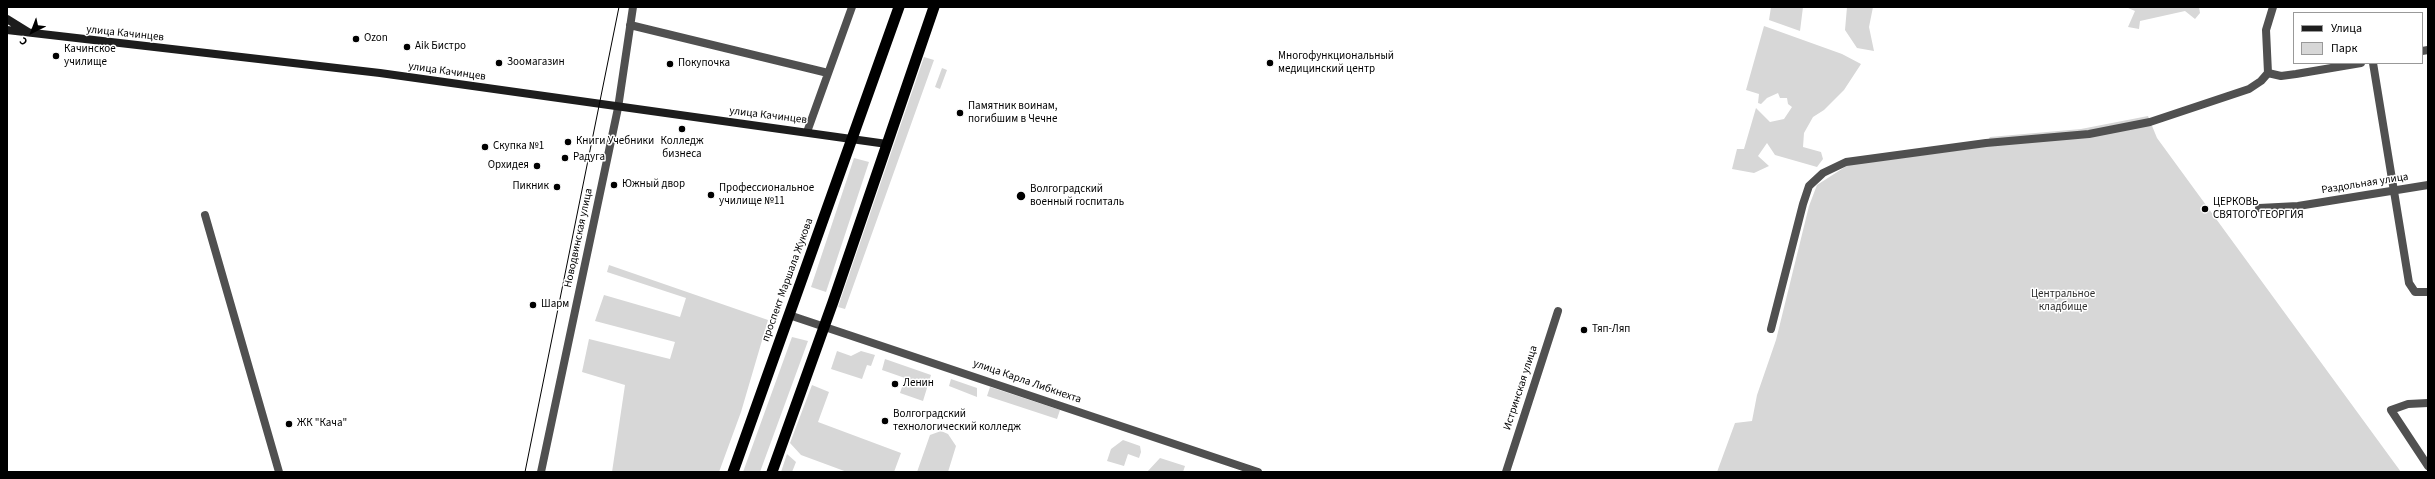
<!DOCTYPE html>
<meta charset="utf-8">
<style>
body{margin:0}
#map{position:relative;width:2435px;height:479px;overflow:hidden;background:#fff;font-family:"Source Sans 3",sans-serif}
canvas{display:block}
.frame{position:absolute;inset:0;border:8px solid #000;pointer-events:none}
.legend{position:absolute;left:2293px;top:12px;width:130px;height:52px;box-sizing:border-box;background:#fff;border:1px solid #999;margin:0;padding:5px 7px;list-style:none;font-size:12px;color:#000}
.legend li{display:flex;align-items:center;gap:8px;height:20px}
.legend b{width:20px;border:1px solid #999}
.north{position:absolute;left:12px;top:12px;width:40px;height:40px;-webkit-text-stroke:3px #fff;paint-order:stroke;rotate:222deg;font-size:11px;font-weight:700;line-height:16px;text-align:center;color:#000}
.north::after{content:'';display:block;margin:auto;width:14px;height:18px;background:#000;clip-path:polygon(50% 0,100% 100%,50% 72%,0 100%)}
</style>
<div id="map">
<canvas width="2435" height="479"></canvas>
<div class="frame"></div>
<ul class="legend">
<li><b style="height:5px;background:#1d1d1d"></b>Улица</li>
<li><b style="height:11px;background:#d7d7d7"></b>Парк</li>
</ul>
<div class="north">С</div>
</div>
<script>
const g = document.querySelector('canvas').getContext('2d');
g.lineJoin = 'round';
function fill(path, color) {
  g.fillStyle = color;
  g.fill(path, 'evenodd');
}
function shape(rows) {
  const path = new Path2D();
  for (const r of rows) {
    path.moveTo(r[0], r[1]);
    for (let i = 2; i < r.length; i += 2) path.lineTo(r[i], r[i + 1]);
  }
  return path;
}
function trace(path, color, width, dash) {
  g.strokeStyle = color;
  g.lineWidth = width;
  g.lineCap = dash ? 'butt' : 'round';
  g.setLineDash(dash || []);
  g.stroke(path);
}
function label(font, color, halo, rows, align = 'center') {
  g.font = font + ' "Source Sans 3",sans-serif';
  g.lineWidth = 3;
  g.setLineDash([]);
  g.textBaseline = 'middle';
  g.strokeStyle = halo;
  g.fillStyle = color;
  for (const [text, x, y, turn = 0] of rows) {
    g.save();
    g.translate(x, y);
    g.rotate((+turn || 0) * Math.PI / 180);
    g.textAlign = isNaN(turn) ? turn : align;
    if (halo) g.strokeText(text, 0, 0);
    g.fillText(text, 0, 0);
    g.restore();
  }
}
fill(shape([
 [1771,7,1803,7,1800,31,1769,20],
 [1847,7,1873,7,1869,27,1874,51,1857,48,1845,30],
 [2126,7,2199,7,2200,13,2195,19,2185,11,2140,21,2139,29,2128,27,2135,11],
 [1764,26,1842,54,1861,64,1844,90,1824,110,1813,117,1804,133,1803,147,1821,152,1823,159,1817,167,1775,155,1767,143,1758,156,1769,166,1754,173,1732,169,1737,149,1744,149,1756,108,1770,122,1784,119,1792,107,1788,104,1787,98,1780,98,1778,93,1767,98,1761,104,1758,103,1759,94,1746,90],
 [924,57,934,60,845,309,838,307],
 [942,68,947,70,940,89,935,87],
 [2148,116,2157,138,2401,472,1717,472,1735,423,1752,421,1757,395,1776,340,1809,206,1817,185,1848,165,1983,147,1990,137,2081,129],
 [854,158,869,162,826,292,811,287],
 [609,265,768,320,741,412,719,472,612,472,625,385,582,372,589,339,670,359,675,342,595,321,604,295,680,317,686,298,607,272],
 [792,337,808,341,760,472,743,472],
 [837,351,851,356,861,351,875,355,871,366,867,365,862,379,831,369],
 [885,359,931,375,923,401,900,393,905,378,882,370],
 [951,379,977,388,977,397,949,386],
 [812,385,829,392,818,422,901,453,894,472,847,472,801,455,790,443],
 [990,387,1060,410,1057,419,987,396],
 [941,431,948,434,956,446,948,472,917,472,930,435],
 [1123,440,1140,446,1141,452,1139,458,1128,454,1124,466,1107,461,1111,449],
 [787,454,796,462,792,472,781,472],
 [1160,458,1185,466,1183,472,1147,472]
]), '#d7d7d7');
trace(shape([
 [630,25,828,73],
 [2422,51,2428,50],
 [2373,63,2409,283,2415,292,2428,292],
 [2268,73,2281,76,2296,74,2361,63],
 [2268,73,2266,30,2273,7],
 [807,132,852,7],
 [2259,208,2298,206,2428,185],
 [205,215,279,472],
 [789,315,1258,472],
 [1771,329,1803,204,1809,186,1823,173,1846,162,1986,143,2089,134,2150,122,2249,89,2261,81,2268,73],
 [2428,403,2408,404,2391,410,2428,466],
 [541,472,618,108,633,7],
 [1506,472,1558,311]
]), '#505050', 8);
trace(shape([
 [7,19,28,32],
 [7,30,380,73,887,144]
]), '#1d1d1d', 8);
trace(shape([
 [733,472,899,7],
 [772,472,833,302,934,7]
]), '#000', 11);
trace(shape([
 [525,472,619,7]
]), '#000', 1);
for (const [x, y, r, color] of [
 [356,39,4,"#000"],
 [407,47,4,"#000"],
 [56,56,4,"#000"],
 [499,63,4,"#000"],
 [1270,63,4,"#000"],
 [670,64,4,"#000"],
 [960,113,4,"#000"],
 [682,129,4,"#000"],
 [568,142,4,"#000"],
 [485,147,4,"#000"],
 [565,158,4,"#000"],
 [537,166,4,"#000"],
 [614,185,4,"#000"],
 [557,187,4,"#000"],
 [711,195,4,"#000"],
 [1021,196,5,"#000"],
 [2205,209,4,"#000"],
 [533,305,4,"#000"],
 [1584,330,4,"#000"],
 [895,384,4,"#000"],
 [885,421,4,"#000"],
 [289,424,4,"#000"]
]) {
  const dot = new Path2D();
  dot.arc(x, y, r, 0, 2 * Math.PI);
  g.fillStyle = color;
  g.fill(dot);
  trace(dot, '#fff', 1.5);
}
label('11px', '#000', '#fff', [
 ["улица Качинцев",125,34,6],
 ["улица Качинцев",447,72,8],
 ["улица Качинцев",768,116,7],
 ["Раздольная улица",2365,184,-9],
 ["Новодвинская улица",579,238,-78],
 ["проспект Маршала Жукова",788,280,-70],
 ["улица Карла Либкнехта",1027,382,19],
 ["Истринская улица",1521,388,-72]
]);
label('11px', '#000', '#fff', [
 ["Ozon",364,39],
 ["Aik Бистро",415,47],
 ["Качинское",64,50],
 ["училище",64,63],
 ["Многофункциональный",1278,57],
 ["медицинский центр",1278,70],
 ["Зоомагазин",507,63],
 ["Покупочка",678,64],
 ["Памятник воинам,",968,107],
 ["погибшим в Чечне",968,120],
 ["Книги Учебники",576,142],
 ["Колледж",682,142,"center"],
 ["бизнеса",682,155,"center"],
 ["Скупка №1",493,147],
 ["Радуга",573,158],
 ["Орхидея",529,166,"right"],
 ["Южный двор",622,185],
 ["Пикник",549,187,"right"],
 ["Профессиональное",719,189],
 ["училище №11",719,202],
 ["Волгоградский",1030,190],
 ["военный госпиталь",1030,203],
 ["ЦЕРКОВЬ",2213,203],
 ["СВЯТОГО ГЕОРГИЯ",2213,216],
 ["Шарм",541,305],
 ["Тяп-Ляп",1592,330],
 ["Ленин",903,384],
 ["Волгоградский",893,415],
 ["технологический колледж",893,428],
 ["ЖК \"Кача\"",297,424]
], 'left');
label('11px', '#2e2e2e', '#fff', [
 ["Центральное",2063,295],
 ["кладбище",2063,308]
]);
</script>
